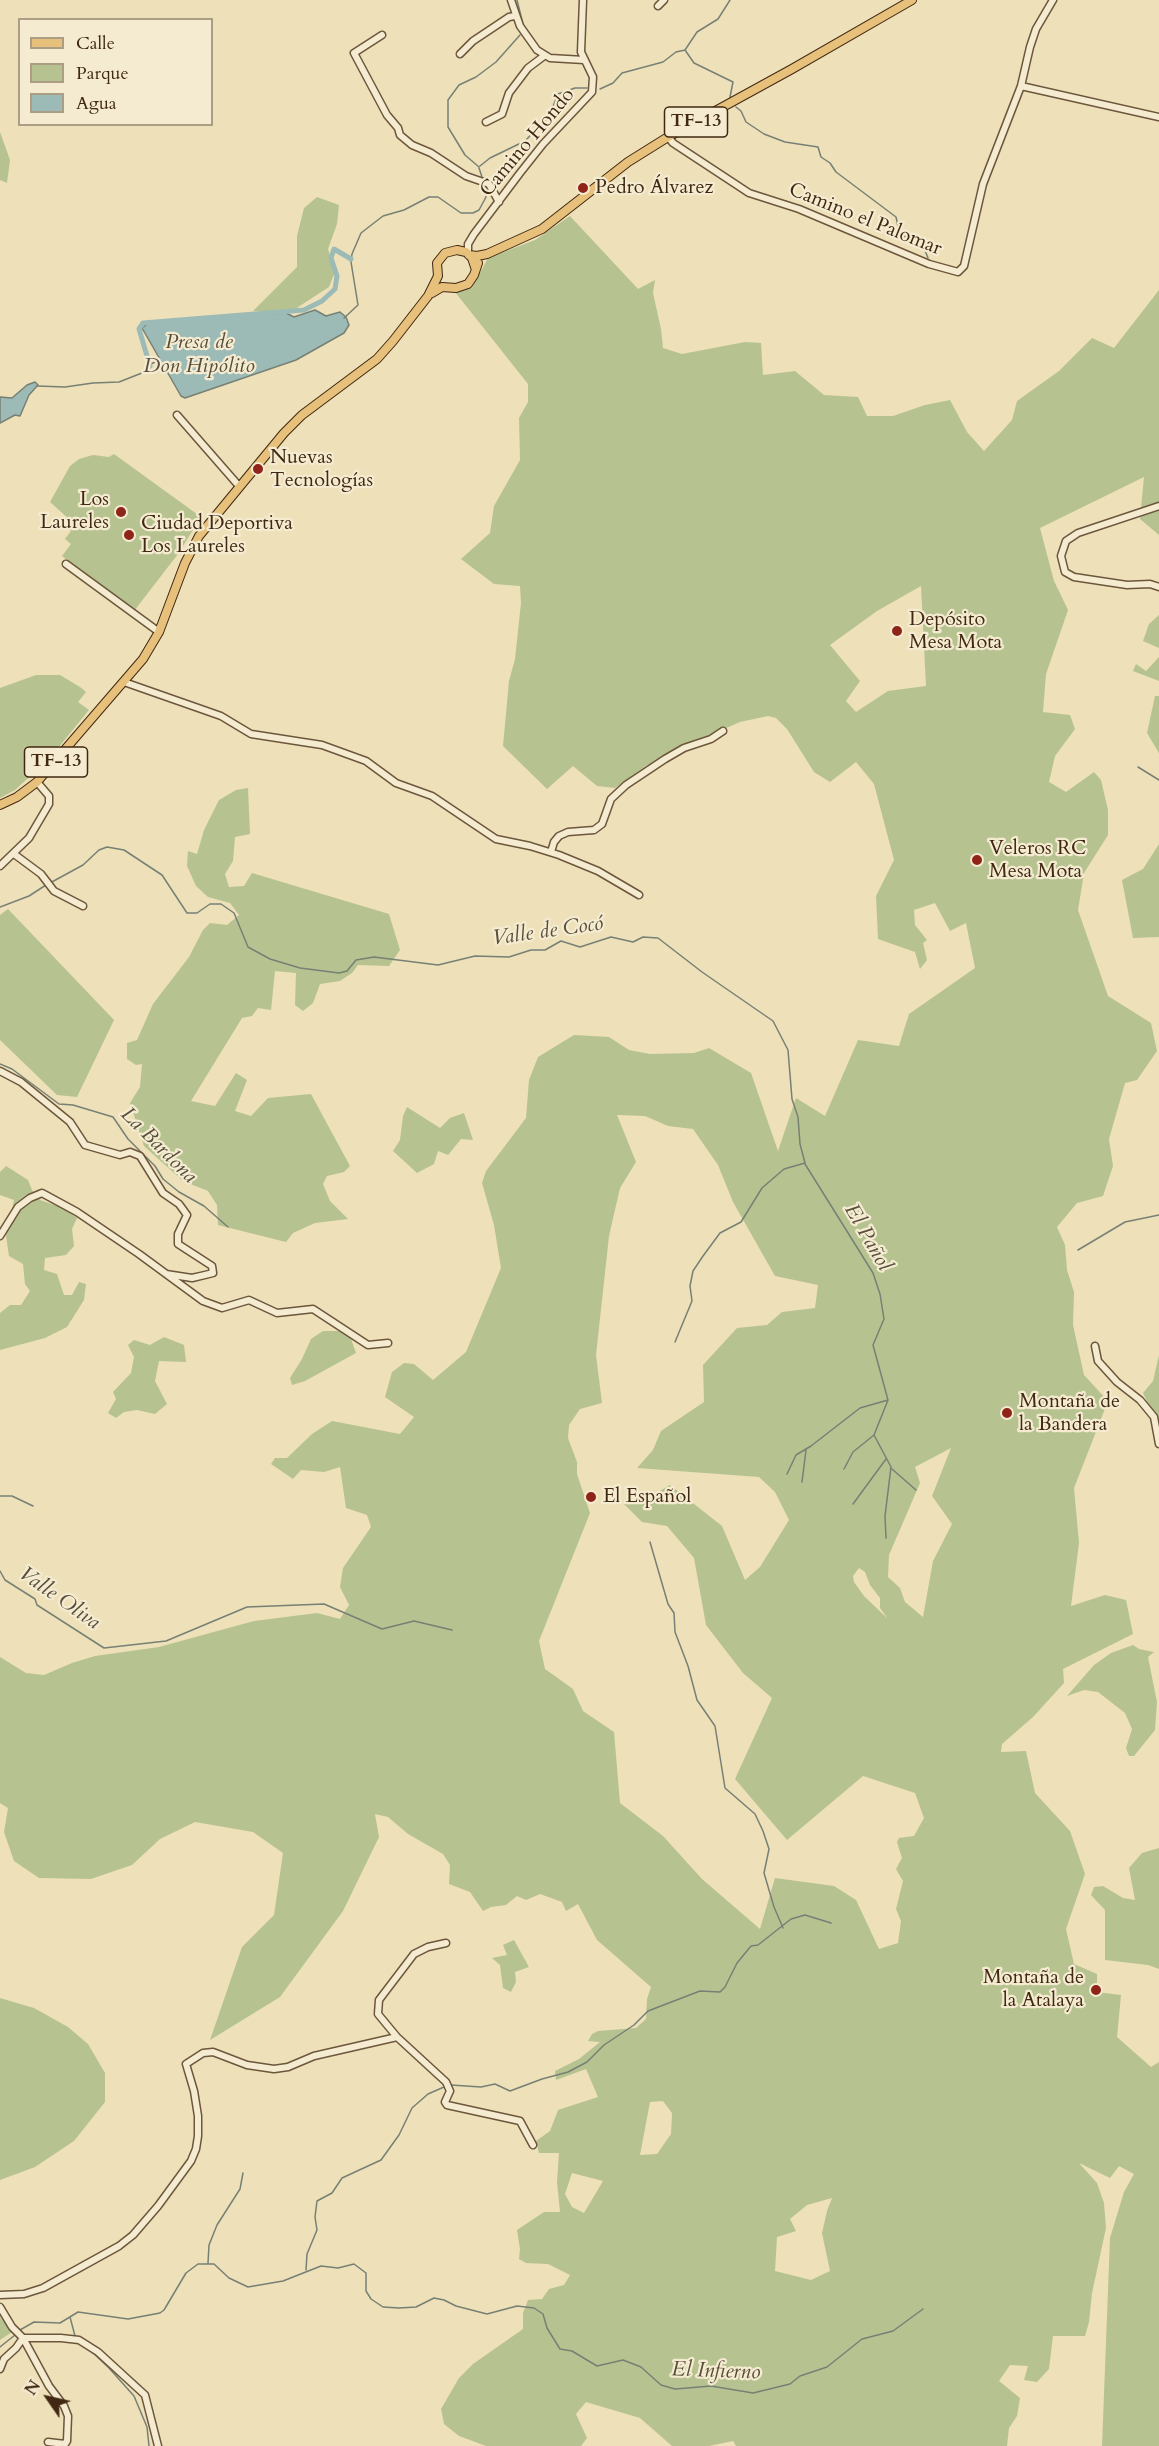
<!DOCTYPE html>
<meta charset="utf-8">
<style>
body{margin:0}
#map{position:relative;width:1159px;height:2446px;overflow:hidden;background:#eee0b8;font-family:Cardo,serif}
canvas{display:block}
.legend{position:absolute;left:18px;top:18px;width:195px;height:108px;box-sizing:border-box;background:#f4ebd1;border:2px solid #ac9d85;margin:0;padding:8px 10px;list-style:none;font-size:18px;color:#402812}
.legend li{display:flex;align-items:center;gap:12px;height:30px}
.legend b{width:30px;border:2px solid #ac9d85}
.north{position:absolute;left:18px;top:2368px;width:60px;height:60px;-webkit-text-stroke:4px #f4ebd1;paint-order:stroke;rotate:304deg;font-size:16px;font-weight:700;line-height:24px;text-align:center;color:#402812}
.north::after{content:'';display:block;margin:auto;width:21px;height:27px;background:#402812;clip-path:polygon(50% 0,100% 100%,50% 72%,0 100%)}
</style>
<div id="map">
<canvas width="1159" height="2446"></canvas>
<ul class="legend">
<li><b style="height:8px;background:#e7c07c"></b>Calle</li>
<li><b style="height:16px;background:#b6c390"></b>Parque</li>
<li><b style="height:16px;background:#9cbbb7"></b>Agua</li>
</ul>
<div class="north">N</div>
</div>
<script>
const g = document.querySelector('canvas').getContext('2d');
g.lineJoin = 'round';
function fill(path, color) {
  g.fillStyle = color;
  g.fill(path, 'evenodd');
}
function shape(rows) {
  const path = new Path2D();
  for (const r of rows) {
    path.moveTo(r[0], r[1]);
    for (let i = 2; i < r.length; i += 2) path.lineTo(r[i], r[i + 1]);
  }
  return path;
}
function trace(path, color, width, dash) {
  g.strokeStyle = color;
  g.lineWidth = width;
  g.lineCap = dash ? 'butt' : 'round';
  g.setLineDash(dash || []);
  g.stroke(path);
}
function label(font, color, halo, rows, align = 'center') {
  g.font = font + ' Cardo,serif';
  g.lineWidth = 4.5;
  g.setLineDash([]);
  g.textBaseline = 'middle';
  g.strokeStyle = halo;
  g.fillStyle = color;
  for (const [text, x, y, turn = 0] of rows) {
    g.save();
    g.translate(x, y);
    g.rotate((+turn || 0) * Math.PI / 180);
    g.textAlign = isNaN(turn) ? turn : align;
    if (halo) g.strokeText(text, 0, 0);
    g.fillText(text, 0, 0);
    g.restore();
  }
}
fill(shape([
 [0,132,10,160,7,183,0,180],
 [317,197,339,205,337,224,328,249,335,272,329,287,292,311,253,311,297,267,297,236,304,208],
 [570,216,638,289,655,280,653,293,661,329,663,348,682,354,745,342,761,343,763,375,795,371,824,395,858,397,867,416,893,416,925,405,950,400,967,432,984,451,1012,420,1017,401,1059,371,1092,338,1114,348,1159,290,1159,535,1140,519,1144,477,1040,528,1054,581,1068,610,1046,674,1043,712,1070,715,1075,729,1055,756,1049,782,1066,792,1094,772,1101,780,1108,810,1108,835,1084,873,1078,910,1108,996,1151,1023,1157,1051,1137,1080,1125,1083,1109,1139,1113,1166,1103,1196,1077,1203,1057,1227,1065,1245,1067,1270,1074,1292,1073,1325,1084,1375,1108,1401,1074,1488,1079,1543,1071,1606,1105,1595,1126,1600,1133,1634,1063,1669,1064,1683,1033,1717,1002,1744,1001,1752,1026,1751,1035,1793,1070,1831,1085,1874,1066,1929,1074,1964,1097,1974,1097,1992,1121,1995,1117,2037,1151,2067,1159,2062,1159,2446,1102,2446,1110,2238,1124,2192,1134,2174,1119,2166,1110,2178,1079,2163,1097,2183,1104,2203,1106,2228,1092,2293,1089,2322,1085,2336,1053,2336,1049,2369,1037,2382,1024,2380,1028,2366,1010,2365,999,2381,1020,2398,1017,2416,1009,2428,1007,2446,736,2446,733,2441,709,2446,672,2446,640,2418,586,2402,576,2414,587,2438,581,2446,486,2446,459,2436,444,2424,441,2409,459,2378,473,2364,523,2329,523,2313,528,2300,542,2299,549,2289,564,2285,570,2275,548,2264,526,2263,519,2259,520,2249,517,2230,544,2212,560,2212,557,2182,559,2153,539,2153,536,2141,550,2131,558,2110,598,2097,586,2069,556,2080,555,2071,579,2059,600,2042,588,2041,592,2034,598,2031,636,2028,646,2019,647,1999,651,1987,597,1940,578,1904,566,1911,562,1902,540,1894,526,1900,517,1896,506,1905,491,1907,483,1911,470,1892,449,1884,450,1865,443,1854,408,1834,388,1817,375,1814,379,1837,343,1911,280,1997,210,2040,242,1947,274,1915,283,1853,253,1832,195,1822,160,1839,132,1865,91,1879,39,1878,14,1861,4,1832,8,1808,0,1803,0,1657,26,1673,44,1675,72,1663,95,1656,159,1647,254,1621,317,1613,340,1619,349,1605,340,1587,343,1568,371,1527,367,1515,346,1508,340,1467,324,1472,301,1470,293,1479,271,1464,275,1458,287,1458,312,1434,332,1421,400,1434,414,1417,385,1397,392,1372,404,1363,414,1364,433,1380,466,1352,501,1268,494,1225,482,1183,486,1171,526,1118,529,1080,538,1057,574,1035,609,1037,629,1050,650,1054,694,1053,709,1048,751,1073,778,1151,796,1098,825,1116,858,1040,899,1046,909,1014,975,968,966,923,950,931,935,903,914,910,915,925,927,940,923,943,927,960,920,969,915,952,878,939,876,896,894,860,874,784,856,762,830,782,814,772,787,729,776,718,768,716,740,722,676,750,653,767,647,765,615,788,597,786,573,766,547,789,503,746,509,681,515,659,521,603,520,586,494,584,461,559,490,533,494,506,520,460,519,418,528,402,528,384,455,292,472,288,488,258,535,240],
 [921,586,926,686,888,691,856,712,846,701,860,681,830,645,877,611],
 [617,1115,645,1116,668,1126,693,1129,718,1165,733,1202,775,1276,818,1285,815,1308,782,1312,767,1325,737,1328,703,1365,704,1402,661,1431,653,1450,637,1468,759,1477,775,1492,789,1520,760,1567,745,1580,722,1526,670,1485,646,1499,624,1504,642,1522,667,1526,694,1558,706,1625,743,1673,772,1698,735,1779,787,1840,863,1776,915,1793,924,1818,914,1836,899,1838,897,1842,902,1858,896,1869,903,1881,896,1909,901,1921,898,1943,879,1949,856,1900,834,1886,775,1878,760,1929,702,1879,663,1836,620,1803,614,1732,583,1711,573,1689,545,1669,539,1641,590,1513,577,1474,577,1462,568,1438,569,1425,580,1409,602,1403,596,1355,609,1236,620,1188,636,1162],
 [951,1448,932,1496,952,1524,933,1561,923,1617,905,1602,900,1588,888,1577,889,1555,920,1483,915,1467],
 [859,1568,865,1572,870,1585,880,1598,880,1608,888,1619,864,1596,854,1582,853,1576],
 [663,2101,672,2113,671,2134,657,2154,640,2155,650,2102],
 [572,2173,603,2181,584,2213,572,2207,565,2194],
 [832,2198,827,2211,822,2233,830,2271,811,2280,775,2271,777,2237,796,2231,790,2219,807,2205],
 [114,454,201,517,178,554,134,611,62,556,71,544,65,539,71,531,63,525,69,519,50,502,70,466,79,459,93,455,109,457],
 [1159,615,1159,648,1143,641,1149,624],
 [1159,657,1159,681,1133,671,1136,664,1146,671],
 [36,675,60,675,80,687,86,692,78,702,89,710,49,759,15,790,0,798,0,688],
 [1155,696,1159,696,1159,753,1147,733],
 [248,788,250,834,235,837,233,861,225,874,229,887,244,886,252,873,389,914,400,950,389,966,358,965,352,973,340,981,320,984,313,1003,303,1011,295,1005,296,973,275,971,271,1010,258,1008,252,1016,242,1018,191,1101,215,1106,236,1073,247,1080,235,1111,251,1116,268,1098,311,1094,350,1166,344,1172,327,1176,323,1184,330,1201,348,1219,315,1223,293,1233,286,1242,218,1225,217,1205,208,1191,183,1181,144,1146,130,1103,140,1087,142,1064,136,1065,127,1059,127,1043,137,1040,153,1004,189,957,203,930,210,923,227,925,239,915,230,903,208,897,196,886,187,866,188,851,197,854,204,830,219,800,236,790],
 [1159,844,1159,937,1133,938,1122,880,1143,869],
 [8,909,114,1020,77,1097,57,1095,0,1040,0,915],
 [407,1107,440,1128,450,1118,464,1113,473,1140,461,1139,448,1155,438,1151,434,1164,417,1173,393,1151,400,1140,403,1116],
 [6,1166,28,1180,32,1190,40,1200,63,1208,77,1218,72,1229,74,1246,66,1255,45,1258,44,1270,57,1274,64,1295,72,1295,79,1282,86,1284,84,1300,67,1327,45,1338,0,1350,0,1313,10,1305,21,1305,30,1291,25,1284,23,1264,9,1256,6,1236,14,1200,0,1195,0,1172],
 [323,1331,340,1331,351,1339,356,1353,305,1381,292,1385,290,1378,302,1359,311,1339],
 [164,1337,184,1345,186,1362,159,1361,155,1381,167,1404,155,1414,137,1410,124,1412,116,1418,108,1413,116,1399,113,1392,131,1373,134,1357,128,1345,134,1340,150,1345],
 [1159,1355,1159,1428,1143,1393,1153,1381],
 [1133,1645,1139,1649,1154,1652,1148,1657,1157,1702,1155,1730,1134,1756,1129,1756,1126,1748,1132,1729,1125,1713,1098,1692,1084,1690,1067,1696,1094,1665,1111,1653],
 [1159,1848,1159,1969,1148,1965,1105,1960,1105,1910,1091,1895,1094,1887,1103,1886,1123,1898,1135,1900,1129,1868,1142,1853],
 [514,1940,529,1967,515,1972,516,1982,511,1992,503,1988,500,1965,492,1958,507,1955,503,1945],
 [0,1998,34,2008,68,2027,88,2044,105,2073,105,2102,74,2141,35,2167,0,2180],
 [0,2317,12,2332,0,2340]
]), '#b6c390');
const water = shape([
 [315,310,326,316,340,312,346,317,349,325,344,333,296,360,185,398,181,396,142,328,150,322,286,313,294,317,315,310],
 [35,382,38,385,29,395,20,416,15,415,0,423,0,397,12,398,27,385,35,382]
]);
fill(water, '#9cbbb7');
trace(water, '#778075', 1.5);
trace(shape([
 [517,0,523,24],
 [685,50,694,63,733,82,730,97],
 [600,89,613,83,622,73,663,62,676,52,685,50,697,32,718,19,730,0],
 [736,107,741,111,746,122,764,134,785,142,818,147,821,157,830,163,836,172,896,217,900,235,916,240,924,248,928,258],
 [480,166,490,158,525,141,549,116,558,94,575,88,587,88],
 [479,167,465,155,448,127,448,100,459,85,476,77,496,62,520,35],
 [479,168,483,180],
 [344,318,358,305,351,262,352,254,361,233,383,216,404,210,429,197,438,197,461,213,473,213,479,210,486,197,484,185],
 [37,386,65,387,93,383,119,382,147,371,151,364,159,360],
 [1138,767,1159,780],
 [50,883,83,865,99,850,107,847,124,850,162,875,187,913,197,913,210,904,221,904,234,913,248,947,270,959,300,968,339,973,347,971,356,960,374,957,438,965,475,956,509,957,531,950,545,950,561,941,580,947,611,937,633,942,643,937,658,938,702,972,773,1021,788,1050,792,1099,798,1117,800,1144,805,1163,784,1169,762,1188,741,1222,720,1233,703,1256,693,1271,690,1286,692,1301,675,1342],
 [0,907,29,896,46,885],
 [0,1064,12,1069,59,1104,73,1105,113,1117,128,1139,155,1166,163,1179,179,1192,204,1206,228,1227],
 [805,1164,873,1273,880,1294,884,1319,873,1345,888,1400,874,1435,891,1467,885,1516,886,1538],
 [1078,1250,1125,1222,1159,1215],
 [844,1469,853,1452,874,1435],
 [892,1469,916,1490],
 [787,1474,796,1455,811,1446,860,1408,888,1400],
 [802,1482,806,1450],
 [0,1496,12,1496,33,1506],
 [853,1504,886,1459],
 [650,1542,668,1604,674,1613,675,1632,688,1666,697,1700,715,1726,725,1788,755,1814,763,1831,769,1849,764,1873,774,1907,783,1928],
 [0,1571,5,1580,35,1599,37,1605,104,1648,166,1641,247,1607,324,1604,382,1629,414,1621,452,1630],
 [451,2085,481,2087,495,2084,510,2091,542,2079,568,2072,587,2062,604,2045,634,2025,648,2011,700,1991,720,1992,725,1987,737,1963,751,1946,758,1945,791,1919,805,1915,831,1923],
 [208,2263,209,2245,217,2225,240,2189,243,2173],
 [306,2270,307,2254,317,2230,315,2217,317,2201,332,2193,342,2178,381,2160,399,2135,412,2108,428,2094,444,2087],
 [70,2317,75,2336],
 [20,2330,34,2322,60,2323,78,2312,128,2319,160,2313,164,2310,186,2273,198,2264,214,2264,229,2278,248,2287,283,2281,321,2266,338,2268,354,2264,366,2273,366,2291,371,2299,383,2307,399,2308,416,2307,434,2298,444,2300,456,2306,487,2314,517,2306,534,2308,543,2314,547,2328,560,2349,572,2351,597,2366,623,2360,641,2367,661,2385,675,2389,711,2386,753,2393,790,2384,800,2376,827,2367,862,2339,893,2331,923,2309],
 [0,2347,15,2335],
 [91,2351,109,2368,134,2396,147,2427,149,2446]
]), '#778075', 1.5);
trace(shape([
 [150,366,139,329,143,323,304,310,322,301,335,289,337,276,331,258,334,249,351,259]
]), '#9cbbb7', 5);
const minor = shape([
 [511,0,520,26,537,50,550,58,584,60],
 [658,6,664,0],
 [382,35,354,53,387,115,398,128,400,135,412,145,431,153,466,176,489,184,499,202],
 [460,54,473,41,509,17,515,16],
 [1021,86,1159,117],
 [486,122,502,114,509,93,528,68,544,56],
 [668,137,673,143,749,193,799,209,929,264,958,272,964,266,983,184,1021,86,1030,47,1036,29,1053,0],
 [468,254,468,244,474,234,520,173,543,144,592,92,593,77,581,52,583,0],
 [177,415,239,486],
 [1159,506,1078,533,1066,541,1061,556,1065,572,1074,577,1127,585,1150,584,1159,587],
 [66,564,159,632],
 [124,682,221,716,251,734,322,745,366,761,396,783,432,796,496,839,530,846,559,855,598,871,639,895],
 [551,852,554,842,559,836,568,832,594,830,602,824,611,799,626,785,665,759,684,748,711,739,723,731],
 [14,854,41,874,54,891,83,906],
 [0,866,29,838,49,804,49,796,37,782],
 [0,1071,21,1082,70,1122,85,1145,120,1155,130,1152,140,1156,163,1193,179,1204,187,1215,178,1234,178,1244,212,1266,213,1273,205,1275,192,1278,166,1274],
 [0,1236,18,1207,30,1198,42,1193,77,1212,139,1254,203,1301,222,1308,249,1300,277,1313,313,1309,368,1345,388,1343],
 [1095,1346,1098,1361,1117,1382,1140,1400,1154,1417,1159,1444],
 [446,1943,428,1947,414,1954,379,2000,378,2014,397,2037,446,2082,450,2091,445,2102,447,2105,520,2121,533,2145],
 [0,2295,24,2294,43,2288,119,2246,133,2235,158,2206,191,2161,196,2149,198,2136,198,2116,194,2091,186,2064,203,2053,213,2052,247,2065,274,2069,288,2067,314,2056,397,2037],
 [0,2307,12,2327,23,2338,49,2386,64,2406,68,2416,67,2441,65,2444,48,2442],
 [23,2338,61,2338,79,2340,98,2352,145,2395,158,2446],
 [0,2369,4,2359,16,2348,23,2338]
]);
const major = shape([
 [469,255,477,256,487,254,542,229,628,162,668,137,792,69,912,0],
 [432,293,442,287,456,288,468,284,474,275,478,263],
 [0,805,17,797,37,782,143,659,159,632,185,563,199,536,284,433,302,415,377,359,393,341,428,296,438,276,437,263,445,253,457,250,466,252,472,258,475,267]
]);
trace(minor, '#6c563c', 9);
trace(major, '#402812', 10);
trace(minor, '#f4ebd1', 6);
trace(major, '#e7c07c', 8);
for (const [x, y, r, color] of [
 [583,188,6,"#8f2418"],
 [258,469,6,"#8f2418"],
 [121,512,6,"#8f2418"],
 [129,535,6,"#8f2418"],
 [897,631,6,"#8f2418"],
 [977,860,6,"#8f2418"],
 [1007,1413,6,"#8f2418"],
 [591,1497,6,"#8f2418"],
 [1096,1990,6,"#8f2418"]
]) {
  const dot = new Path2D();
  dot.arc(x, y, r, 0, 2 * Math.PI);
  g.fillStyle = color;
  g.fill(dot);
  trace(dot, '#f4ebd1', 2);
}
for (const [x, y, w] of [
 [696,122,63],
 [56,762,63]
]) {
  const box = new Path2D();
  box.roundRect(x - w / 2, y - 15, w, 30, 4.5);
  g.fillStyle = '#f4ebd1';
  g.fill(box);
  trace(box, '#402812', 1.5);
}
label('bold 18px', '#402812', null, [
 ["TF-13",696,122],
 ["TF-13",56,762]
]);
label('20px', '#402812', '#f4ebd1', [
 ["Camino Hondo",528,143,-50],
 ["Camino el Palomar",865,220,22]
]);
label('20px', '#402812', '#f4ebd1', [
 ["Pedro Álvarez",595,188],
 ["Nuevas",270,458],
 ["Tecnologías",270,481],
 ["Los",109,500,"right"],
 ["Laureles",109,523,"right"],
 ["Ciudad Deportiva",141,524],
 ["Los Laureles",141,547],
 ["Depósito",909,620],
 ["Mesa Mota",909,643],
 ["Veleros RC",989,849],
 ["Mesa Mota",989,872],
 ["Montaña de",1019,1402],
 ["la Bandera",1019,1425],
 ["El Español",603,1497],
 ["Montaña de",1084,1978,"right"],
 ["la Atalaya",1084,2001,"right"]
], 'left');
label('italic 21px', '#574d3b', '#f4ebd1', [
 ["Presa de",199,343],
 ["Don Hipólito",199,367],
 ["Valle de Cocó",548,932,-8],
 ["La Bardona",158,1146,45],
 ["El Pañol",867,1238,60],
 ["Valle Oliva",59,1599,35],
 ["El Infierno",716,2372,2]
]);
</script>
